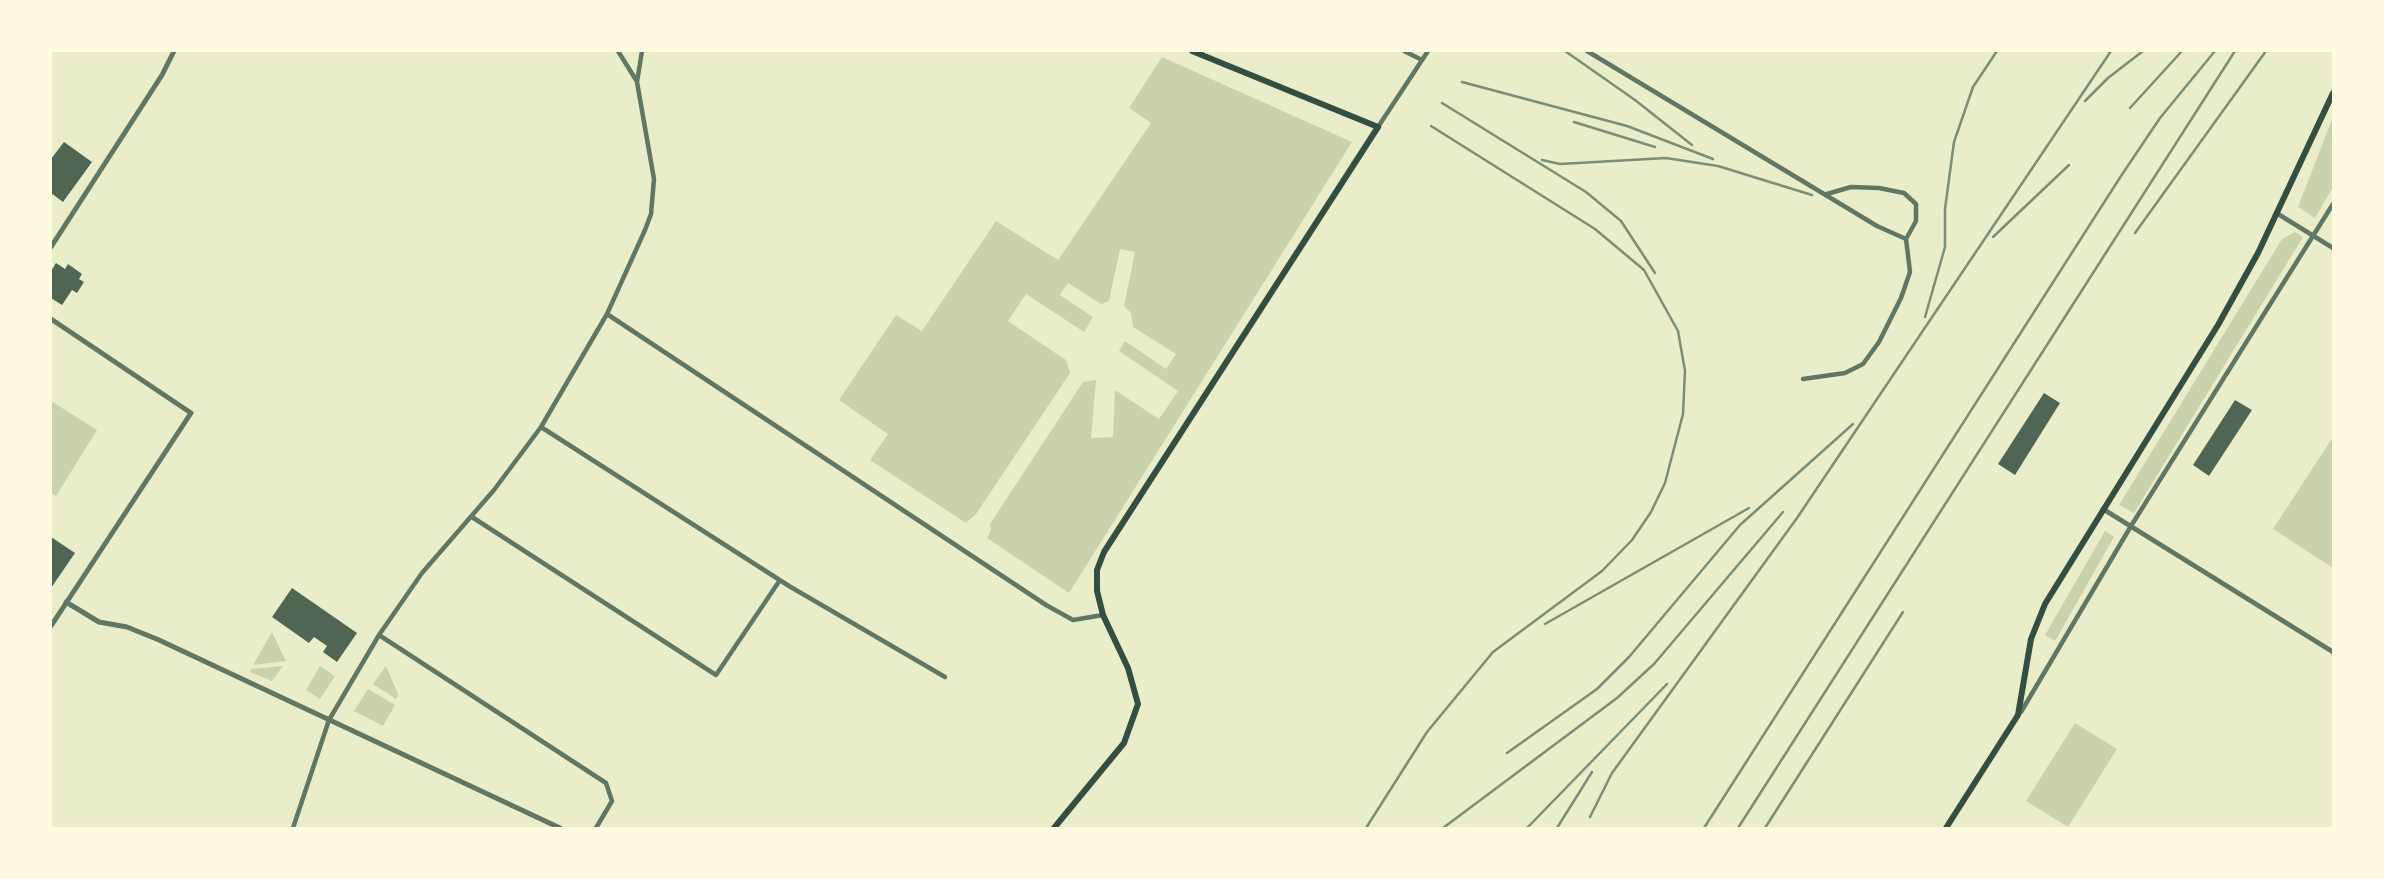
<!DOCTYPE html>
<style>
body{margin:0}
#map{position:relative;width:2384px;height:879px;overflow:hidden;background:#e9edc9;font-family:Rubik,sans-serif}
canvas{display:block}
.frame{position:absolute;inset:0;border:52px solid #fefae0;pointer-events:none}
</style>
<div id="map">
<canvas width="2384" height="879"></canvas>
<div class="frame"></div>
</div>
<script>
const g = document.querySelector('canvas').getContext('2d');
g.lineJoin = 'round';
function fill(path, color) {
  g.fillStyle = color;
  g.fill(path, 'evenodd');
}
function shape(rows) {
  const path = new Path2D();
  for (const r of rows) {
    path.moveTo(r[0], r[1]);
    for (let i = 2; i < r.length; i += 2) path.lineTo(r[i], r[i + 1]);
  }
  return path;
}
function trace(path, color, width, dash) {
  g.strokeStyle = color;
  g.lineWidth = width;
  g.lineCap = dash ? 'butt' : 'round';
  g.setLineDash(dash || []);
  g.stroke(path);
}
fill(shape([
 [1162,57,1352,142,1069,593,987,538,991,530,990,524,1083,382,1096,380,1091,438,1113,437,1115,390,1159,419,1178,391,1119,351,1125,341,1166,369,1176,354,1133,327,1131,313,1124,306,1135,252,1120,249,1109,301,1101,304,1068,283,1060,295,1093,317,1084,332,1026,294,1008,321,1066,360,1070,373,976,514,966,523,870,460,888,434,839,400,896,315,922,331,996,221,1058,260,1151,123,1129,108],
 [2333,117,2333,187,2315,218,2298,207],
 [2295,232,2303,237,2134,513,2119,505,2282,239],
 [51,401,97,430,56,496,51,493],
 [2333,437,2333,568,2273,529],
 [2105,531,2114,537,2055,641,2045,635],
 [272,632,286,661,253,665],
 [283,666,272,681,250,672,251,669],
 [320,666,335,676,320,699,306,690],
 [386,666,398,694,396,699,373,684],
 [368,689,395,705,383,726,354,711],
 [2075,723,2117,749,2068,827,2026,801]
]), '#cad2ad');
fill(shape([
 [64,142,92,162,63,202,51,193,51,159],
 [56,263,65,269,68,264,82,274,79,279,84,282,77,293,72,290,62,305,51,298,51,271],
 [2044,393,2060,403,2015,475,1998,464],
 [2235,400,2252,410,2209,476,2193,465],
 [51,537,75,553,51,588],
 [292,588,357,633,337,662,323,652,327,646,314,637,309,643,272,617]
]), '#4f6655');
trace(shape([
 [618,51,636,80],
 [1404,51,1422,60],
 [1587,51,1877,226,1906,239,1910,272,1901,298,1879,342,1863,364,1845,373,1803,379],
 [1378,127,1428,51],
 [1827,194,1851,187,1879,188,1904,193,1916,204,1916,221,1906,239],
 [2278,214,2333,248],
 [607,314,1046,605,1073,620,1103,615],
 [541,427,789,586,945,677],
 [472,517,716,675,780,580],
 [379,635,606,783,612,801,596,828],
 [2021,712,2131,526,2333,204],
 [293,828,329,720,379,635,422,573,494,490,541,427,607,314,645,230,651,214,654,179,637,82,642,51]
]), '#617663', 4.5);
trace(shape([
 [51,247,162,75,174,51],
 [51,319,191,413,51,626],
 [2103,509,2333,652],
 [66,602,99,622,127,627,159,640,560,828]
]), '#617663', 5);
trace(shape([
 [1054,828,1124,743,1138,704,1128,668,1103,615,1097,591,1097,570,1104,552,1378,127,1192,51],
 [1946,828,2018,715,2031,639,2045,604,2218,325,2258,253,2333,93]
]), '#344e41', 6);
trace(shape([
 [1565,51,1635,100,1692,145],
 [1462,82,1627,126,1713,159],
 [2085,101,2108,78,2143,51],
 [1442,103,1586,192,1621,221,1655,273],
 [2130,108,2182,51],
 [1574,122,1655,147],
 [1542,160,1560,164,1666,158,1718,166,1812,195],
 [2135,233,2266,51],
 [1993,237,2069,165],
 [1925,317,1945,247,1945,209,1954,142,1973,87,1997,51],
 [1545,624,1749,508],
 [1507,753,1597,689,1629,657,1740,525,1853,424],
 [1590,817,1612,773,1797,518,2111,51],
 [1366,828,1427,732,1493,652,1602,571,1632,540,1651,512,1665,483,1683,414,1685,371,1678,331,1644,270,1595,229,1431,126],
 [1443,828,1617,698,1654,664,1783,512],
 [1527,828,1667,684],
 [1557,828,1592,772],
 [1704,828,2121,176,2160,118,2215,51],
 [1738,828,2235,51],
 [1765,828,1903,612]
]), '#7c8e77', 2.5);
</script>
